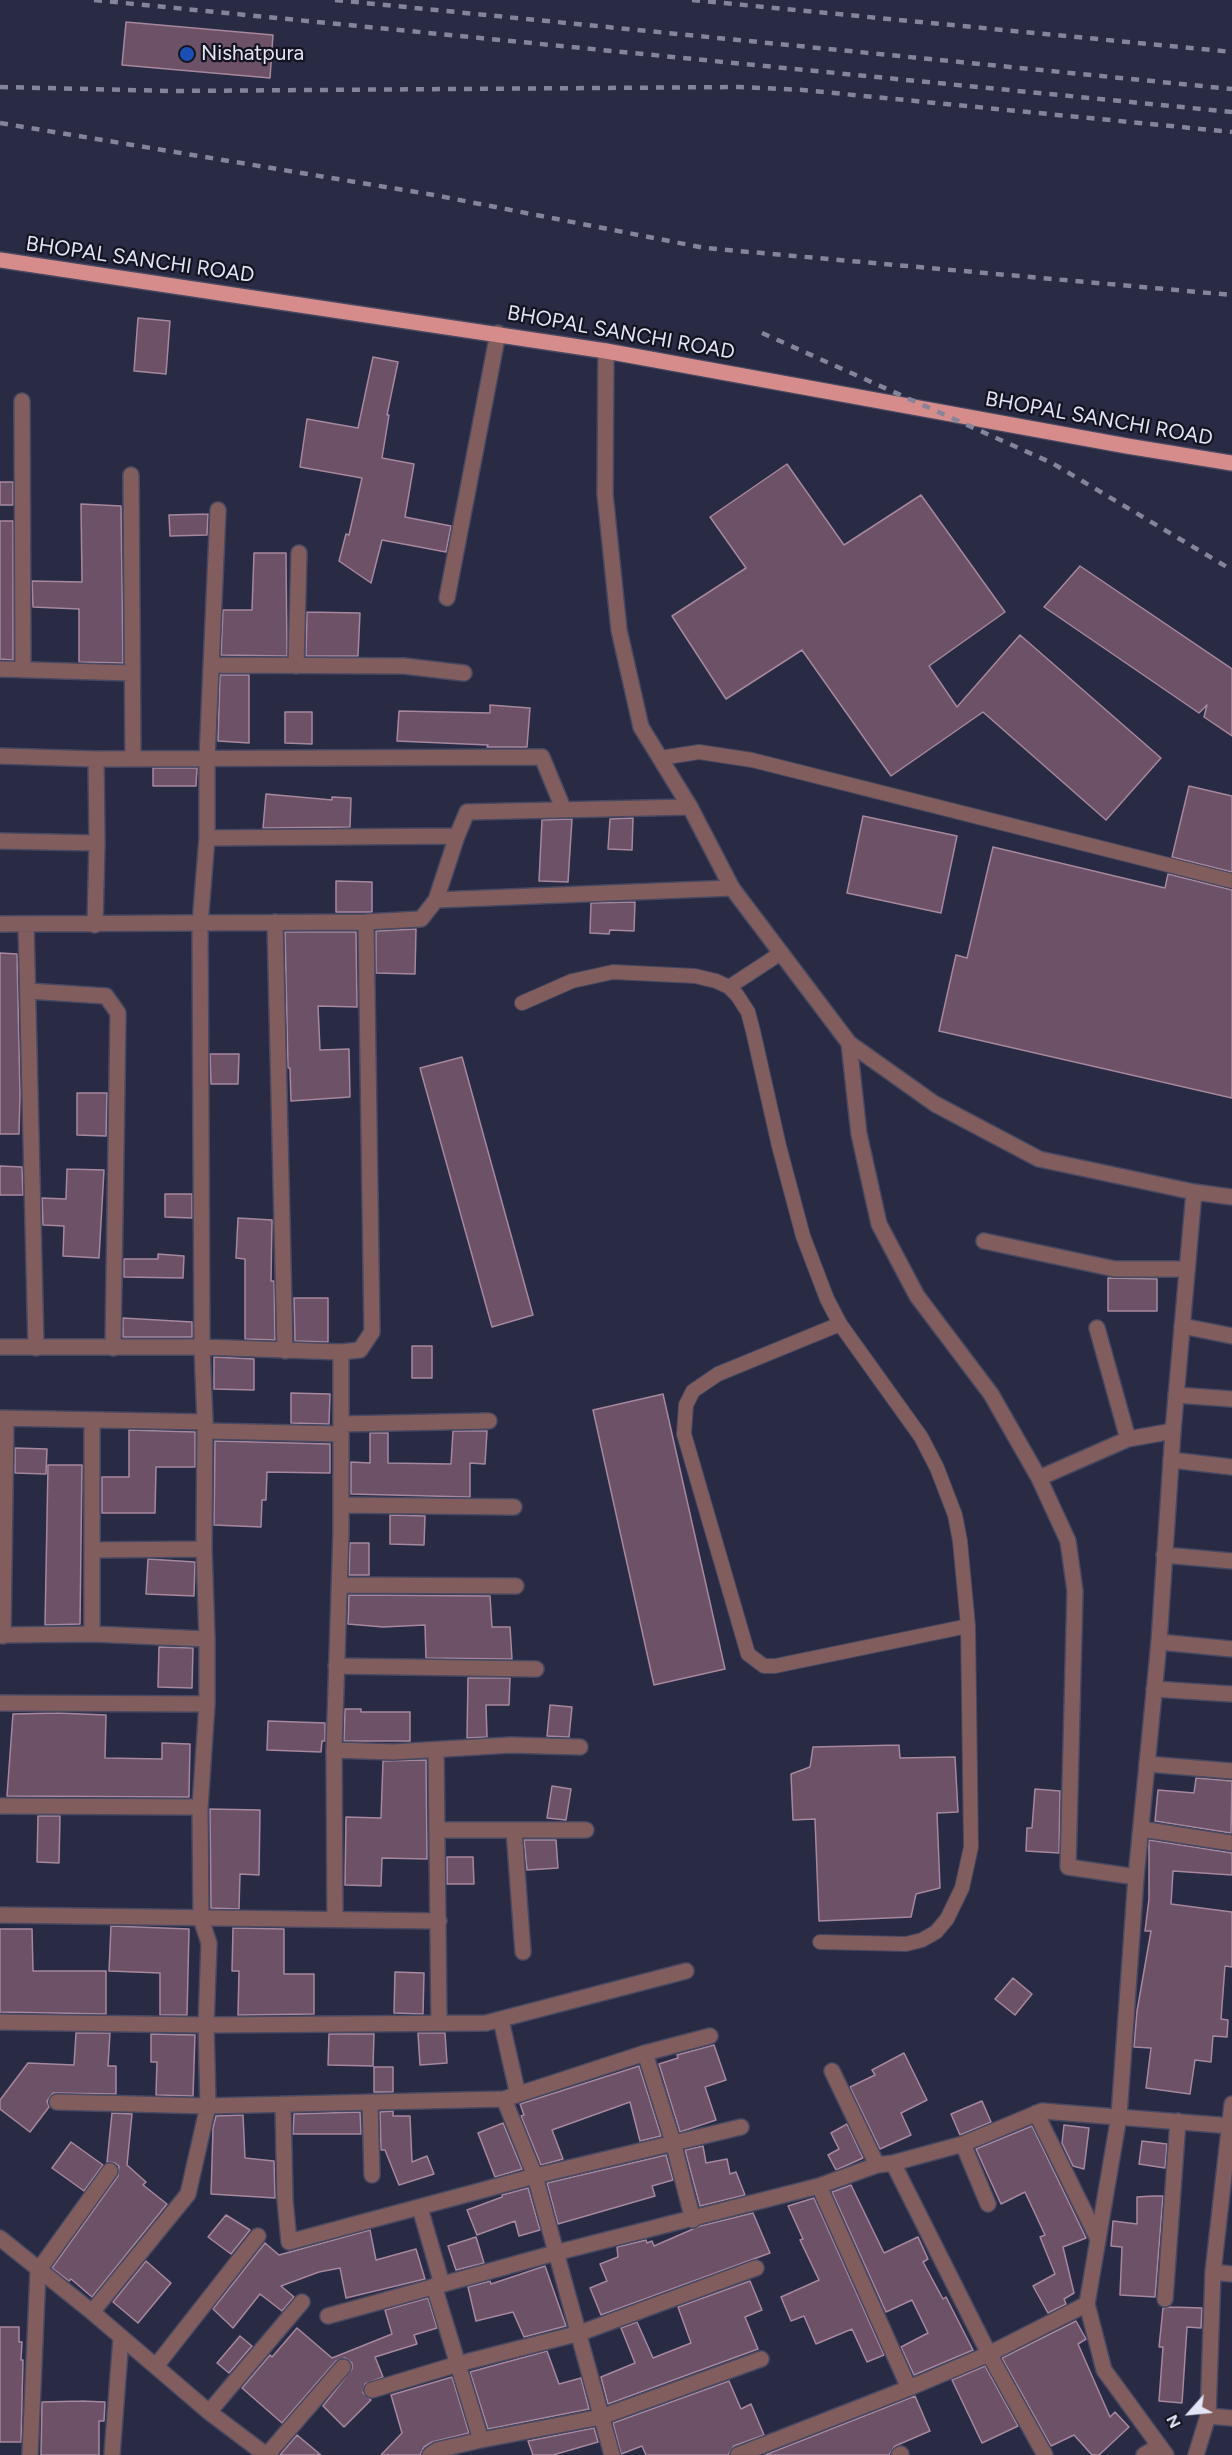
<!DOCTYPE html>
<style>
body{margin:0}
#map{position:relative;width:1232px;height:2455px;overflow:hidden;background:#292a44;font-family:Figtree,sans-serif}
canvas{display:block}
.north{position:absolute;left:1160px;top:2383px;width:60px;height:60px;-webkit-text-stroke:4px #131420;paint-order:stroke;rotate:243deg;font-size:16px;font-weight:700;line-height:24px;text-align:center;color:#e3e5f7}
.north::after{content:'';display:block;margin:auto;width:21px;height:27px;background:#e3e5f7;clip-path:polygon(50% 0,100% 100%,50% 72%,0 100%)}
</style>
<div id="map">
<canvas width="1232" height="2455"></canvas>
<div class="north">N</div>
</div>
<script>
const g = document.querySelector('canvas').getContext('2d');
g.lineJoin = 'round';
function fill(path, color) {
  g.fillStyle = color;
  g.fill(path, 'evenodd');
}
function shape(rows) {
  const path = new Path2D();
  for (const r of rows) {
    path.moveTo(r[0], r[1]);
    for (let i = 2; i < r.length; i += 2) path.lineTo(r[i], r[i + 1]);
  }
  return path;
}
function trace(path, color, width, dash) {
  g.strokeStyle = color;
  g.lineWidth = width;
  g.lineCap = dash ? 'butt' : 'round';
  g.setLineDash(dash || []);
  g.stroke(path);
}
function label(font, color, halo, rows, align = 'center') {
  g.font = font + ' Figtree,sans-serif';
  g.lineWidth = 4.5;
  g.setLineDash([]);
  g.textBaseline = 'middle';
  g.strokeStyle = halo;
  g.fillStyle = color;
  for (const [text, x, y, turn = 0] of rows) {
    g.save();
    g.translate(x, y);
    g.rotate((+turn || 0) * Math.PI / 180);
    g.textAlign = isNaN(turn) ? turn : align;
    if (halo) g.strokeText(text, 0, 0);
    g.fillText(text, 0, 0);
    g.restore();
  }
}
const building = shape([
 [126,22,273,35,270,78,122,65,126,22],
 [138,318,170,321,166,374,134,371,138,318],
 [373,357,398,362,387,415,389,415,382,458,414,464,405,517,451,526,446,552,382,540,371,583,339,561,346,534,349,535,362,478,300,467,307,419,358,428,373,357],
 [787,464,844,545,921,495,1005,612,929,666,957,707,1020,635,1161,758,1106,820,983,712,891,776,802,650,726,699,672,616,746,568,710,517,787,464],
 [0,482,13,482,13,505,0,505,0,482],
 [81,504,121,506,123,663,79,662,79,609,33,607,32,581,82,582,81,504],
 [208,514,207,535,170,536,169,515,208,514],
 [0,521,13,521,13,660,0,659,0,521],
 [254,553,286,553,287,656,221,655,223,610,252,610,254,553],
 [1080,566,1232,669,1232,736,1204,717,1207,705,1199,713,1044,607,1080,566],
 [307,612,360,613,358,656,306,656,307,612],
 [220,675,249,675,249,743,218,741,220,675],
 [490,705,530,708,527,747,487,747,488,745,397,741,399,711,490,713,490,705],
 [285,712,312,712,312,744,285,743,285,712],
 [153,768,197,768,196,786,153,786,153,768],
 [1189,786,1232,796,1232,872,1172,857,1189,786],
 [266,794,332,800,332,797,351,798,350,827,263,828,266,794],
 [863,816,957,836,941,913,847,893,863,816],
 [633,818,632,850,608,849,610,819,633,818],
 [572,819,568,882,539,881,542,820,572,819],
 [993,847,1165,888,1168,874,1232,890,1232,1098,939,1031,956,955,967,958,993,847],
 [336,881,372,882,372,912,336,912,336,881],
 [635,902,634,931,610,930,609,934,590,933,591,903,635,902],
 [416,929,415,974,376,973,376,931,416,929],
 [285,932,356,932,357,1007,318,1006,320,1050,349,1049,350,1097,291,1101,290,1068,288,1068,285,932],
 [0,953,17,954,20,1094,19,1134,0,1134,0,953],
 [210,1054,239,1054,238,1084,211,1084,210,1054],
 [462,1057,533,1315,492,1327,420,1068,462,1057],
 [77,1093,107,1093,106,1136,77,1135,77,1093],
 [0,1166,22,1167,23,1195,0,1195,0,1166],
 [67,1169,104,1170,99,1258,63,1256,64,1226,43,1225,42,1198,66,1199,67,1169],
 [165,1194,192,1194,192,1218,165,1217,165,1194],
 [238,1218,272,1220,271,1281,274,1281,275,1340,245,1339,245,1259,236,1258,238,1218],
 [158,1254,184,1256,183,1278,124,1277,124,1259,158,1259,158,1254],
 [1108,1278,1157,1279,1157,1311,1108,1311,1108,1278],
 [294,1298,328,1298,328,1342,295,1341,294,1298],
 [123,1318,192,1322,192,1337,123,1337,123,1318],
 [412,1346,432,1346,432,1378,412,1378,412,1346],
 [214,1357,254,1359,254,1390,214,1389,214,1357],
 [291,1393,330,1394,329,1424,291,1423,291,1393],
 [663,1394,725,1669,654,1685,593,1410,663,1394],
 [129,1430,195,1432,195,1467,156,1467,155,1513,102,1513,102,1477,129,1477,129,1430],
 [453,1431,487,1431,485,1464,470,1463,470,1497,351,1494,351,1462,370,1463,370,1433,388,1433,388,1463,451,1464,453,1431],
 [215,1441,330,1444,330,1473,267,1472,266,1500,262,1500,261,1527,214,1525,215,1441],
 [15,1448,47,1449,46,1474,15,1473,15,1448],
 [48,1465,82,1465,80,1624,45,1625,48,1465],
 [390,1515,425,1516,424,1545,390,1544,390,1515],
 [350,1543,369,1543,369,1575,349,1575,350,1543],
 [148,1559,195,1562,194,1596,146,1594,148,1559],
 [349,1595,490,1596,492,1627,510,1627,512,1659,426,1658,425,1625,383,1627,348,1624,349,1595],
 [159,1647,193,1648,192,1688,158,1687,159,1647],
 [468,1678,510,1678,509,1705,486,1705,487,1737,467,1738,468,1678],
 [550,1705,572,1707,569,1737,547,1736,550,1705],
 [345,1709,361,1709,361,1712,410,1712,410,1741,344,1741,345,1709],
 [57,1713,106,1715,105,1758,162,1759,162,1743,190,1744,189,1797,7,1796,13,1714,57,1713],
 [268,1721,325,1723,325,1741,322,1741,321,1752,267,1750,268,1721],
 [899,1745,900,1758,955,1757,958,1812,937,1813,940,1888,916,1894,911,1917,819,1921,815,1819,793,1820,791,1774,810,1767,813,1747,899,1745],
 [426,1760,427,1859,382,1858,381,1886,345,1885,346,1817,381,1818,383,1761,426,1760],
 [1196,1778,1232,1781,1231,1833,1155,1821,1158,1790,1194,1793,1196,1778],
 [552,1786,571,1789,566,1820,547,1818,552,1786],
 [1035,1789,1060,1791,1059,1853,1026,1851,1027,1828,1032,1828,1035,1789],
 [210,1809,260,1810,259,1875,240,1874,239,1909,211,1908,210,1809],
 [38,1816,60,1816,59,1863,37,1862,38,1816],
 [524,1840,556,1840,558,1868,527,1870,524,1840],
 [1149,1840,1232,1853,1232,1875,1173,1871,1171,1904,1232,1912,1232,1967,1225,1966,1221,2019,1228,2020,1227,2037,1213,2036,1211,2062,1195,2060,1190,2094,1146,2088,1151,2048,1134,2047,1137,2011,1151,1931,1145,1931,1149,1899,1149,1840],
 [447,1857,473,1857,474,1884,447,1884,447,1857],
 [111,1926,189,1929,187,2015,160,2015,160,1973,109,1971,111,1926],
 [233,1928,284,1929,284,1974,314,1974,314,2014,238,2015,239,1971,232,1971,233,1928],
 [0,1929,32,1929,33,1971,106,1971,106,2014,0,2012,0,1929],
 [395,1972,424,1973,423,2014,394,2013,395,1972],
 [1013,1978,1032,1994,1015,2015,995,1999,1013,1978],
 [76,2033,110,2033,108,2066,116,2066,116,2094,53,2093,47,2101,49,2107,30,2132,0,2109,0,2100,28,2063,74,2065,76,2033],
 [418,2033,445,2033,447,2063,420,2065,418,2033],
 [151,2034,195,2035,193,2096,156,2095,157,2062,151,2062,151,2034],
 [329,2034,374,2034,373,2066,328,2065,329,2034],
 [714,2045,726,2080,705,2087,716,2120,680,2132,659,2064,678,2058,677,2055,714,2045],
 [904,2053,927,2100,901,2113,911,2135,880,2149,850,2087,875,2075,872,2070,904,2053],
 [639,2066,661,2136,640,2141,630,2102,552,2130,563,2159,541,2165,521,2116,524,2115,520,2104,639,2066],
 [374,2067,393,2067,393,2092,374,2092,374,2067],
 [982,2101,991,2122,960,2135,951,2114,982,2101],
 [393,2111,393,2116,410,2116,412,2162,427,2156,434,2174,399,2185,385,2150,381,2150,380,2112,393,2111],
 [360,2112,361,2134,293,2134,294,2114,360,2112],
 [112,2113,132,2114,127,2165,146,2182,143,2185,167,2204,92,2297,71,2279,69,2281,52,2268,118,2176,119,2166,115,2163,107,2162,112,2113],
 [243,2115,245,2158,274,2161,275,2198,211,2194,213,2128,216,2116,243,2115],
 [503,2123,522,2169,495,2177,478,2133,503,2123],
 [847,2124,863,2158,836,2170,828,2155,839,2149,831,2133,847,2124],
 [1064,2125,1089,2128,1084,2169,1073,2166,1062,2143,1064,2125],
 [1032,2126,1086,2238,1063,2247,1074,2293,1064,2299,1066,2304,1048,2313,1033,2286,1055,2274,1040,2237,1045,2235,1025,2192,1001,2204,976,2149,1032,2126],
 [1142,2141,1167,2144,1165,2168,1139,2164,1142,2141],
 [71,2142,103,2165,84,2191,52,2168,71,2142],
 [703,2146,706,2163,727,2159,730,2174,736,2172,745,2195,700,2206,685,2150,703,2146],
 [666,2155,673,2180,652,2186,655,2196,558,2224,547,2183,666,2155],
 [851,2185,884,2253,918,2237,928,2259,923,2262,943,2299,946,2297,973,2350,914,2375,901,2347,928,2333,912,2300,886,2312,832,2192,851,2185],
 [528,2188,540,2230,519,2236,515,2221,477,2235,467,2210,502,2197,502,2195,528,2188],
 [1152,2196,1163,2196,1155,2297,1120,2295,1122,2247,1111,2246,1113,2221,1137,2224,1137,2197,1152,2196],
 [814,2198,884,2355,867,2362,852,2329,816,2344,804,2316,791,2321,781,2297,819,2280,800,2240,803,2239,788,2206,814,2198],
 [753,2213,770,2253,601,2315,590,2288,607,2281,600,2264,618,2257,617,2247,646,2240,647,2243,652,2241,654,2246,700,2226,753,2213],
 [226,2215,250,2230,231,2254,208,2237,226,2215],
 [370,2230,376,2260,416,2249,425,2279,346,2298,340,2268,319,2272,281,2286,294,2297,282,2311,260,2294,233,2328,213,2309,265,2243,279,2255,370,2230],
 [476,2237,484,2263,456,2270,448,2246,476,2237],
 [146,2261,171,2283,138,2323,113,2302,146,2261],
 [545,2266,566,2326,524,2337,513,2312,476,2321,468,2287,490,2281,491,2284,545,2266],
 [750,2281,762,2310,745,2317,758,2349,608,2404,601,2377,635,2363,621,2328,637,2322,653,2358,691,2343,678,2307,750,2281],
 [428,2298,437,2328,414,2335,417,2344,375,2357,383,2377,365,2384,363,2393,371,2400,344,2427,323,2406,352,2369,352,2363,345,2358,336,2361,282,2423,242,2388,270,2355,272,2357,297,2328,332,2358,392,2334,385,2310,428,2298],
 [1171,2307,1202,2308,1201,2328,1187,2327,1182,2403,1159,2401,1163,2347,1159,2347,1163,2308,1171,2307],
 [1076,2321,1086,2339,1078,2344,1110,2417,1115,2412,1129,2427,1099,2455,1092,2455,1074,2435,1051,2446,1002,2358,1076,2321],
 [0,2327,19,2327,19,2342,22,2342,21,2360,23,2360,21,2442,0,2442,0,2327],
 [240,2336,252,2346,229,2373,217,2363,240,2336],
 [547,2351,559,2384,581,2378,589,2409,488,2429,470,2372,547,2351],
 [985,2366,1018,2426,982,2443,952,2380,985,2366],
 [452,2377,469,2433,432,2442,424,2447,420,2455,381,2455,402,2433,391,2395,452,2377],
 [729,2381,741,2409,751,2404,764,2435,734,2446,728,2455,646,2455,642,2446,621,2454,613,2423,729,2381],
 [915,2396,930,2431,895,2446,889,2455,765,2455,915,2396],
 [81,2401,105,2402,104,2421,99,2421,99,2455,41,2455,42,2402,81,2401],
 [594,2428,598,2442,553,2455,533,2455,528,2441,594,2428],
 [297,2435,321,2455,280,2455,297,2435]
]);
fill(building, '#6d5166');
trace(building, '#a6889e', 1.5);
const service = shape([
 [660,758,699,752,752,760,1232,881],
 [729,987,781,953],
 [522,1003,572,981,613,972,695,976,716,981,729,987,737,995,748,1012,753,1031,779,1146,803,1236,827,1299,840,1324,921,1437,937,1468,955,1515,960,1541,968,1626,971,1847,962,1888,947,1919,936,1932,922,1940,906,1944,820,1942],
 [840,1324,718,1374,693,1391,686,1405,684,1434,748,1654,764,1666,775,1666,968,1626]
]);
const minor = shape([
 [22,401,23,670],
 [131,475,133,759],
 [447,598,498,333],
 [213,665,404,666,464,673],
 [296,666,299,553],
 [0,669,131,673],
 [0,756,96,759,542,757,563,808],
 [207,838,457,836,467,812,690,807],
 [0,841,97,843],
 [436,900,457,836],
 [275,922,285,1351],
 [0,924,366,922,421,919,436,900,732,888],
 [26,925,36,1348],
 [95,925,97,843,96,759],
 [28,991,106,996,118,1013,113,1348],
 [849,1043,859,1134,879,1224,917,1296,991,1394,1039,1478,1068,1541,1075,1591,1068,1867,1136,1877],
 [984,1241,1115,1269,1187,1269],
 [1182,1326,1232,1336],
 [1097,1328,1128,1439],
 [0,1347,202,1347,341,1352,360,1350,372,1332,366,922],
 [341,1352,341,1532,334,1750,393,1752,511,1745,580,1747],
 [1176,1395,1232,1399],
 [0,1418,205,1422],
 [341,1424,489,1421],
 [205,1431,341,1434],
 [1171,1460,1232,1467],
 [1039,1478,1128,1439,1173,1431],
 [341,1505,514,1507],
 [92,1550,204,1549],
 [1164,1555,1232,1561],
 [340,1585,516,1586],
 [92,1634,92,1420],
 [0,1635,92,1634,207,1639],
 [3,1636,6,1419],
 [1159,1642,1232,1649],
 [336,1666,536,1669],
 [1154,1689,1232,1694],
 [0,1703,207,1704],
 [334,1750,335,1919],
 [436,1750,439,2023],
 [1147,1764,1232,1771],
 [0,1806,200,1807],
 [1141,1829,1232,1843],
 [438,1830,586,1830],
 [514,1830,523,1952],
 [0,1915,439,1921],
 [501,2020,518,2095],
 [0,2022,206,2025,486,2023,686,1971],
 [645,2053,673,2142,693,2220],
 [832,2071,877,2165],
 [57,2102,208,2106,504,2099],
 [370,2103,372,2175],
 [283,2104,285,2200,289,2242,535,2176,741,2127],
 [1036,2113,1098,2239],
 [963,2144,988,2204],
 [893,2163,989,2354,1045,2455],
 [819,2186,877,2165,893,2163,963,2144,1042,2111,1232,2126],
 [420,2208,442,2284],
 [0,2238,92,2312,209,2412,266,2455],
 [1213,2272,1232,2274],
 [434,2286,481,2440],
 [1165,2299,1178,2121],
 [92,2312,188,2194,208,2106,206,2025,209,1943,201,1919,200,1807,207,1704,207,1639,204,1549,205,1422,202,1347,200,924,207,838,207,759,218,510],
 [328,2316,555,2253,819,2186,909,2388],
 [156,2366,258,2236],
 [372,2390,458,2364,580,2333,756,2268],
 [209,2412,302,2302],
 [1208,2416,1232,2418],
 [30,2455,38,2271,110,2171],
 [112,2455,121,2338],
 [267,2455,343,2367],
 [430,2455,437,2450,481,2440,601,2417,761,2359],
 [612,2455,535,2176,504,2099,645,2053,710,2036],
 [738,2455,909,2388,989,2354,1087,2304],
 [899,2455,901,2454],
 [1144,2455,1159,2446],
 [1196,2455,1208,2416,1213,2272,1232,2104]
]);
const tertiary = shape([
 [606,351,605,494,619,630,641,727,690,807,732,888,849,1043,935,1104,1039,1159,1194,1192,1232,1197],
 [1166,2455,1104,2370,1087,2304,1119,2116,1136,1877,1159,1642,1173,1431,1194,1192]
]);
const primary = shape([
 [0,260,606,351,1127,446,1232,463]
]);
trace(service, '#474861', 16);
trace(minor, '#474861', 18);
trace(tertiary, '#474861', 18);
trace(primary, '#474861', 18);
trace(service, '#825d5d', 14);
trace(minor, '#825d5d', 15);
trace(tertiary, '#825d5d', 15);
trace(primary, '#d68c8b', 15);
trace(shape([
 [94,0,1232,112],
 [335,0,1232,89],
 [692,0,1232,52],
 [0,87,171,91,739,87,803,90,1232,132],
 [0,123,434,195,705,248,1232,295],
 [762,333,1052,463,1232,570]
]), '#84859b', 4.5, [8, 8]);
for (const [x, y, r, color] of [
 [187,54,8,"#1a4fb4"]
]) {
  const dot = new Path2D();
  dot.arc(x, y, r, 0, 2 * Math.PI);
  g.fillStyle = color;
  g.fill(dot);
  trace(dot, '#131420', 2);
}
label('21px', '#e3e5f7', '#131420', [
 ["Nishatpura",201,54]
], 'left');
label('21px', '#e3e5f7', '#131420', [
 ["BHOPAL SANCHI ROAD",140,260,8],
 ["BHOPAL SANCHI ROAD",621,333,10],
 ["BHOPAL SANCHI ROAD",1099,419,10]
]);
</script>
